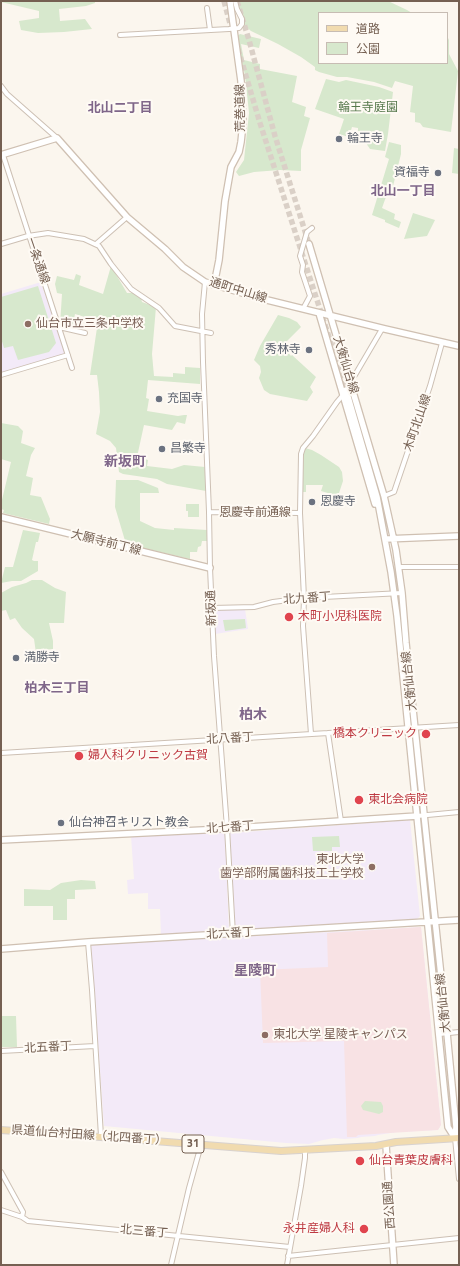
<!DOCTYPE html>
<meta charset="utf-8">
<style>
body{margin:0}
#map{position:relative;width:460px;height:1266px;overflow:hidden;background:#fbf6ee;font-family:"Titillium Web","Noto Sans JP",sans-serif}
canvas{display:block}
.frame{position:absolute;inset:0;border:2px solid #756052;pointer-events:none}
.legend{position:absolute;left:318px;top:12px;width:130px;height:52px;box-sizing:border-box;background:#fefaf4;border:1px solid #c7bcb3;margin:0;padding:5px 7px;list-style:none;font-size:12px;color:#756052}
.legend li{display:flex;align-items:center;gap:8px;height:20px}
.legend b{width:20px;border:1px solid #c7bcb3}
</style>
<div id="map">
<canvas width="460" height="1266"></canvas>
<div class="frame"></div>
<ul class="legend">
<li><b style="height:5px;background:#f1dbaf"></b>道路</li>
<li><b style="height:11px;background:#d7e8cd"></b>公園</li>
</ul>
</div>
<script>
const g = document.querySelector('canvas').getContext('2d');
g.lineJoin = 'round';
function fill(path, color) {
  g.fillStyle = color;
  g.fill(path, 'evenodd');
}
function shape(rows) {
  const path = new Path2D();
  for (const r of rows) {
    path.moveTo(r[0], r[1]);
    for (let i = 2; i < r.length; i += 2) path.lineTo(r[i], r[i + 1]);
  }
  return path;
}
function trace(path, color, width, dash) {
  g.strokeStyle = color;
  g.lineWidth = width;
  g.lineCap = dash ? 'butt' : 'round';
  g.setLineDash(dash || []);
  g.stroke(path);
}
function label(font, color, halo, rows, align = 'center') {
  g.font = font + ' "Titillium Web","Noto Sans JP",sans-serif';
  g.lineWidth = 4;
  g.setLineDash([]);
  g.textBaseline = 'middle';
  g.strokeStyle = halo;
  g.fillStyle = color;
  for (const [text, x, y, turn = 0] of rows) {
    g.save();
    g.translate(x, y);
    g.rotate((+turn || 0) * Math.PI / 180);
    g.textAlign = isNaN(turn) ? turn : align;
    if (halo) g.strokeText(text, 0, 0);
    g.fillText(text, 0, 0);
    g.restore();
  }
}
fill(shape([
 [41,282,65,354,1,374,1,294],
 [214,609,245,609,248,629,215,634],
 [410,820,420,916,417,919,237,930,235,927,230,833],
 [223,832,225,835,229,931,161,935,160,909,148,909,148,893,128,894,127,880,134,879,131,836],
 [421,927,441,1125,438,1130,397,1132,378,1135,375,1136,361,1137,358,1138,344,1139,334,1138,323,1140,309,1144,286,1143,104,1126,91,945]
]), '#f3eaf8');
fill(shape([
 [421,927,441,1125,438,1130,358,1135,356,1137,347,1137,344,1041,263,1043,260,970,328,967,327,933]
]), '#f8e2e4');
fill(shape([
 [1,1,95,1,95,3,86,6,59,9,60,21,85,19,92,29,64,32,38,33,21,30,19,21,39,18,39,11,1,2],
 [237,1,388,1,407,10,412,13,319,13,319,63,447,63,447,36,449,40,449,54,458,71,451,132,423,127,420,123,415,122,415,113,410,112,413,86,395,81,392,88,374,82,347,77,337,77,319,72,315,70,315,67,301,57,278,44,251,31,243,24],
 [240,34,261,39,259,48,241,44,244,60,260,64,260,69,297,76,292,102,306,107,304,116,310,118,301,150,301,171,280,170,254,172,239,176,236,172,244,160,249,113,245,75,236,37],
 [326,79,339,82,346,80,379,87,393,92,388,134,385,151,370,149,366,143,358,139,361,132,358,131,358,128,352,127,349,137,339,134,344,119,315,109],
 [389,142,401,145,401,154,392,190,387,194,382,208,395,214,394,219,401,222,399,228,385,222,385,220,372,215,389,159,385,157],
 [454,148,459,149,459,174,452,173],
 [413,213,435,220,427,236,404,239],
 [111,266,127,293,134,293,141,298,142,302,156,307,152,354,154,376,173,377,173,373,185,374,185,367,200,368,200,384,148,380,146,398,149,399,147,411,178,416,184,415,187,415,185,424,177,422,172,430,144,425,137,457,148,460,147,466,172,469,184,465,205,467,206,491,167,484,157,479,123,474,119,472,116,448,110,441,96,434,100,412,99,392,97,375,90,375,98,321,75,314,72,328,60,325,62,294,57,293,55,284,57,276,74,280,76,274,81,276,79,285,103,294],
 [38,286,56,343,49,352,18,360,13,346,4,348,1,338,1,297],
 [278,315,289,318,297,322,301,327,287,341,287,343,283,347,291,356,292,355,316,377,310,387,313,392,307,401,270,394,264,390,259,378,261,372,260,366,254,360,260,346],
 [1,423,18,426,23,431,21,443,35,448,31,455,26,476,33,478,30,495,41,497,50,519,49,524,3,513,4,510,1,509,1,504,11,462,1,459],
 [305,448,312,450,321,455,339,467,342,472,343,481,338,496,321,491,323,485,306,485,306,492,302,492,303,455],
 [116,480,138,480,158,488,159,493,140,493,140,521,155,528,174,530,174,528,207,530,207,541,202,541,201,546,198,547,197,552,190,552,190,559,126,544,115,507],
 [186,504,199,504,199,517,188,517,188,511,186,511],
 [23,530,40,533,38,542,36,542,32,560,34,561,38,561,38,571,21,581,12,581,1,583,5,567,13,567],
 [32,580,42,580,55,588,66,592,64,623,49,623,53,641,53,649,43,650,42,652,36,653,34,639,22,628,15,618,10,620,6,610,1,611,1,593,12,587,26,583],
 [245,619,246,628,225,631,223,620],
 [339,836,340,847,332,847,332,851,313,851,312,837],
 [81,880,95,881,96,889,75,890,75,899,67,899,67,920,53,920,53,906,24,906,24,889,50,890,61,883],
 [1,1016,16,1016,17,1047,1,1047],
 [365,1101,381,1102,383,1106,383,1112,379,1114,363,1110,361,1106]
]), '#d7e8cd');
trace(shape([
 [224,1,232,31],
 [237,1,249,40,275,136,309,244],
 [238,49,260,123,346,390]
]), '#dad0c7', 5.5, [5.5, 3]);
const street = shape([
 [207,8,210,30],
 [120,35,229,29,239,28,242,24,242,19,237,9,235,1],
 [1,86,7,94,57,138],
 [3,155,72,368],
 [1,244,28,236,48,233,84,239,99,246,111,264,131,289,159,308,175,326,211,333],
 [96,244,127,217],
 [205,282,202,314,203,362,209,512,210,568,214,656,227,828,233,934],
 [303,309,310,296,302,272,303,265,300,256,307,232,312,228],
 [59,327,85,333],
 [1,375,68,355],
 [349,378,355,375,382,329],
 [384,496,394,492,430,386,442,343],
 [209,512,300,513],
 [399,567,459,567],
 [212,608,254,607,273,602,304,598,402,593],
 [328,733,341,821],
 [311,734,303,626,304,598,300,513,301,454,303,448,313,436,337,402,343,395],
 [1,753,459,725],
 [417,816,459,812],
 [88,942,92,990,101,1136],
 [439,1034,459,1032],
 [1,1051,95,1046],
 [455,1138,459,1179],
 [1,1172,23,1212,22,1217],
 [1,1210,22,1217,28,1221,290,1247],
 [288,1256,459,1238],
 [171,1265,189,1188,201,1145],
 [287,1265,301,1186,305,1158,305,1151]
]);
const secondary = shape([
 [1,155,57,138,127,217,165,249,183,267,205,282,259,298,385,329,459,346],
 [309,244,384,496,396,550,402,593,406,643,447,1033,456,1127,455,1138],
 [214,285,219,260,225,201,231,167,239,152,241,142,243,123,241,81,230,1],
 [319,313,375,504],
 [346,390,377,497,391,572,397,616,448,1127,455,1138],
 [1,517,210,568],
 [385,539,459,536],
 [1,840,203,830,417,816],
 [1,949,88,942,459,920],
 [386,1145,394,1265]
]);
const primary = shape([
 [1,1130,129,1139,281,1151,376,1146,396,1142,459,1138]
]);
trace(street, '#cdc0b4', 6);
trace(secondary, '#cfc0b2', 8);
trace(primary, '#d8d2cf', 8);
trace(street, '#fff', 4);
trace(secondary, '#fff', 5.5);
trace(primary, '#f1dbaf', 6);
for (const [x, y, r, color] of [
 [339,139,4,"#6b7280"],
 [438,173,4,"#6b7280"],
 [28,324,4,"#8d6e63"],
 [309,350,4,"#6b7280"],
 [159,399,4,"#6b7280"],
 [162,449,4,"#6b7280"],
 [312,502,4,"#6b7280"],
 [289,617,5,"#e0444e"],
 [16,658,4,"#6b7280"],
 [426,734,5,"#e0444e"],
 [79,756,5,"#e0444e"],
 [359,800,5,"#e0444e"],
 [61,823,4,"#6b7280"],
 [372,867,4,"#8d6e63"],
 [265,1035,4,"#8d6e63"],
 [360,1161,5,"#e0444e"],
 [364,1229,5,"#e0444e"]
]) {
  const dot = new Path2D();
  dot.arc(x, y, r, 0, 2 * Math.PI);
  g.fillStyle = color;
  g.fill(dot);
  trace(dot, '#fefaf4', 1.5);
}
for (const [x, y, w] of [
 [193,1144,22]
]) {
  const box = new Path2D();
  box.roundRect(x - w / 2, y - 9, w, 18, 3);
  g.fillStyle = '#fefaf4';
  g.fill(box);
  trace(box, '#756052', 1);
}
label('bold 11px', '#756052', null, [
 ["31",193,1144]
]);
label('12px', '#756052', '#fefaf4', [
 ["荒巻道線",241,108,-91],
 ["一条通線",37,261,71],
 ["通町中山線",238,291,17],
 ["大衡仙台線",345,365,73],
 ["木町北山線",418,423,-71],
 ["恩慶寺前通線",255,513],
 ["大願寺前丁線",106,543,14],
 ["北九番丁",307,599,-4],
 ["新坂通",212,608,-92],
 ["大衡仙台線",410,681,-96],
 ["北八番丁",230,739,-3],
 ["北七番丁",230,828,-4],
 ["北六番丁",230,934,-3],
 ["大衡仙台線",444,1003,-96],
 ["北五番丁",48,1048,-3],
 ["県道仙台村田線（北四番丁）",89,1136,4],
 ["西公園通",390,1205,-94],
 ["北三番丁",144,1232,5]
]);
label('12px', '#56784c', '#fefaf4', [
 ["輪王寺庭園",368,108]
]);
label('12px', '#5b616d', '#fefaf4', [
 ["輪王寺",347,139],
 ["資福寺",430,173,"right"],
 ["秀林寺",301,350,"right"],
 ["充国寺",167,399],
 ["昌繁寺",170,449],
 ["恩慶寺",320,502],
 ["満勝寺",24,658],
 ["仙台神召キリスト教会",69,823]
], 'left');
label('12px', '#785e54', '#fefaf4', [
 ["仙台市立三条中学校",36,324],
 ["東北大学",364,860,"right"],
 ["歯学部附属歯科技工士学校",364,874,"right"],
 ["東北大学 星陵キャンパス",273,1035]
], 'left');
label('12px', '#be3a42', '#fefaf4', [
 ["木町小児科医院",298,617],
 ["橋本クリニック",417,734,"right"],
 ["婦人科クリニック古賀",88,756],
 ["東北会病院",368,800],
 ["仙台青葉皮膚科",369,1161],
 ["永井産婦人科",355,1229,"right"]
], 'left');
label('bold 13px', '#7f6689', '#fefaf4', [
 ["北山二丁目",120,109],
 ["北山一丁目",403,192],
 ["柏木三丁目",57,689]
]);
label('bold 14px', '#7f6689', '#fefaf4', [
 ["新坂町",125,463],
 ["柏木",253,716],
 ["星陵町",255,972]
]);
</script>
